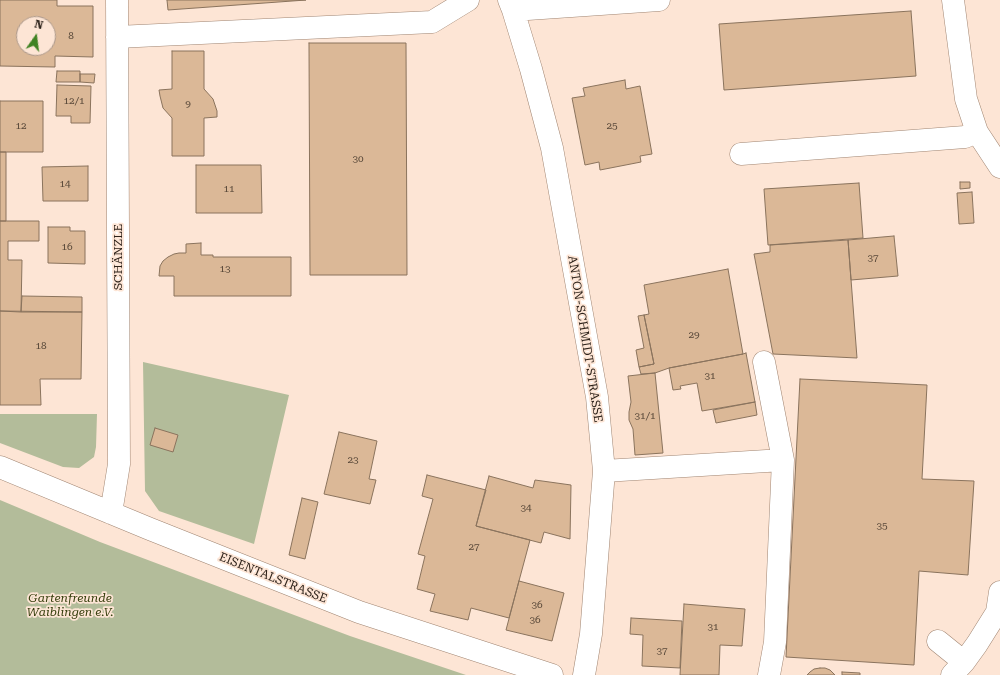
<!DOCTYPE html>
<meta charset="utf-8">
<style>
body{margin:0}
#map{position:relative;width:1000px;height:675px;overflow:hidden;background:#fde5d5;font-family:"Roboto Serif",serif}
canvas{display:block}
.north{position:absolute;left:16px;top:16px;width:40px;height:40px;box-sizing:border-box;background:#fde5d5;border:1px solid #aa978a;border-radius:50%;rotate:14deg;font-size:11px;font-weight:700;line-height:16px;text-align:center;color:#2d221a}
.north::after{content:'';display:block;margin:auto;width:14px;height:18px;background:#408223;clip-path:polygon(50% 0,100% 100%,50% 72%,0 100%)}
</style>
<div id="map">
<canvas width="1000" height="675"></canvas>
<div class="north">N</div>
</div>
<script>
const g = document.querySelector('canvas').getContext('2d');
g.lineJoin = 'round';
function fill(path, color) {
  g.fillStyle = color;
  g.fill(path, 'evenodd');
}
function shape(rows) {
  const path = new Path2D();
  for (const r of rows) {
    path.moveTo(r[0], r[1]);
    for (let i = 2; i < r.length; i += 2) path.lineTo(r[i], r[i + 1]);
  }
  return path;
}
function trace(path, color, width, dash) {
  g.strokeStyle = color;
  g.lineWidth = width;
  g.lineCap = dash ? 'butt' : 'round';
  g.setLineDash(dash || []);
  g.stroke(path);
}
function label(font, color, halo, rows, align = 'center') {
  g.font = font + ' "Roboto Serif",serif';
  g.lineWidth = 3.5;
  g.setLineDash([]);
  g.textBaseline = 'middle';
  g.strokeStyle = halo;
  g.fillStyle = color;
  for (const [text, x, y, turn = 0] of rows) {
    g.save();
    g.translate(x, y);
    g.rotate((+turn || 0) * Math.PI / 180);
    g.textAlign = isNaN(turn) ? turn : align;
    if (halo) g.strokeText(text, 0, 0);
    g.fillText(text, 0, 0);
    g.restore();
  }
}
fill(shape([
 [143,362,289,395,254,544,159,511,145,491],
 [0,414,97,414,96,447,94,457,79,468,63,467,0,443],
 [0,500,100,542,350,636,466,675,0,675]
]), '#b3bc9a');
const building = shape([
 [0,0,57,0,57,6,93,6,93,57,55,56,55,67,0,66,0,0],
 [24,24,48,24,48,48,24,48,24,24],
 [167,0,306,0,168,10,167,0],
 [911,11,916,76,724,90,719,24,911,11],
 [309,43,406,43,407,275,310,275,309,43],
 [172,51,204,51,204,89,213,99,217,111,217,117,204,118,204,156,172,156,172,118,163,108,160,96,159,90,172,89,172,51],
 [57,71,80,71,80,82,56,82,57,71],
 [80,74,95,74,94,83,80,82,80,74],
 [625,80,626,89,640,86,652,154,640,156,641,162,600,170,599,162,585,165,572,98,585,96,583,88,625,80],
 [57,85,91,86,90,123,71,123,71,116,56,116,57,85],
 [0,101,43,101,43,152,0,152,0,101],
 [0,152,6,152,6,221,0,221,0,152],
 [196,165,261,165,262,213,196,213,196,165],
 [88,166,88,201,43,201,42,167,88,166],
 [960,182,970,182,970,188,960,189,960,182],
 [859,183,863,238,768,245,764,189,859,183],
 [972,192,974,223,959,224,957,193,972,192],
 [0,221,39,221,39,241,8,241,8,260,22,260,21,312,0,311,0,221],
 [48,227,70,227,70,231,85,231,85,264,48,263,48,227],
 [894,236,898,276,851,280,848,240,894,236],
 [848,240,857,358,773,354,754,254,770,252,770,245,848,240],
 [201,243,201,255,213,255,213,257,291,257,291,296,174,296,174,276,159,276,160,266,163,261,168,257,174,254,179,253,186,253,186,244,201,243],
 [728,269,743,354,669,368,655,373,641,374,639,367,654,364,644,315,649,314,644,285,728,269],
 [22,296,82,297,82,312,21,312,22,296],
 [0,311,82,312,81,379,40,379,41,405,0,405,0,311],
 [644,315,654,364,639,367,636,350,644,348,638,316,644,315],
 [746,353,755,402,702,411,697,383,680,386,681,389,673,390,669,368,743,354,746,353],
 [655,373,663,453,635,455,633,429,629,420,629,412,631,402,628,376,655,373],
 [800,379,927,385,922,479,974,481,968,575,919,571,914,665,786,657,800,379],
 [755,402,757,415,716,423,713,410,755,402],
 [155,428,178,435,173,452,150,445,155,428],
 [339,432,377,441,369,479,376,480,370,504,324,494,339,432],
 [427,475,486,490,476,526,530,540,509,618,471,608,468,620,430,611,435,594,417,589,425,556,418,554,433,499,422,496,427,475],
 [489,476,533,488,535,480,571,485,570,539,544,532,541,543,476,526,489,476],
 [302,498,318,502,305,559,289,555,302,498],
 [519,581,564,593,552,641,506,630,519,581],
 [684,604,745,609,742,646,720,645,719,675,680,675,684,604],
 [631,618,682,621,680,668,642,666,643,635,630,634,631,618],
 [820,668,825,668,830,670,835,675,807,675,810,672,814,669,820,668],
 [842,672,860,673,860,675,842,675,842,672]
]);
fill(building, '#dbb897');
trace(building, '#8a735d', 1);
const minor = shape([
 [509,0,513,10,531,69,552,148,597,397,604,471,591,634,584,675],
 [953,0,966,99,977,132,1000,167],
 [513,10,659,0],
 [117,37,432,22,468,0],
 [741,154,965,137,977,132],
 [764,362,783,460,775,642,769,675],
 [0,467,150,529,359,612,552,675],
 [604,471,783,460],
 [111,513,119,464,117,0],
 [938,641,964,662],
 [952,675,964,662,977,644,997,612,1000,592]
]);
trace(minor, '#a08572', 23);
trace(minor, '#fff', 22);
label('10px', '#584839', null, [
 ["8",71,36],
 ["12/1",74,101],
 ["9",188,104],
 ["12",21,126],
 ["25",612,126],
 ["30",358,159],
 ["14",65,184],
 ["11",229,189],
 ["16",67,247],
 ["37",873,258],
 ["13",225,269],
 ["29",694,335],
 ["18",41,346],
 ["31",710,376],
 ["31/1",645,416],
 ["23",353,460],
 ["34",526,508],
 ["35",882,526],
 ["27",474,547],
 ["36",537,605],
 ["36",535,620],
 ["31",713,627],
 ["37",662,651]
]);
label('12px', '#2d221a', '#fde5d5', [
 ["SCHÄNZLE",118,257,-90],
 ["ANTON-SCHMIDT-STRASSE",585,339,81],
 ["EISENTALSTRASSE",273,578,22]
]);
label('italic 12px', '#343d0b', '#fde5d5', [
 ["Gartenfreunde",70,598],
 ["Waiblingen e.V.",70,612]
]);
</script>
